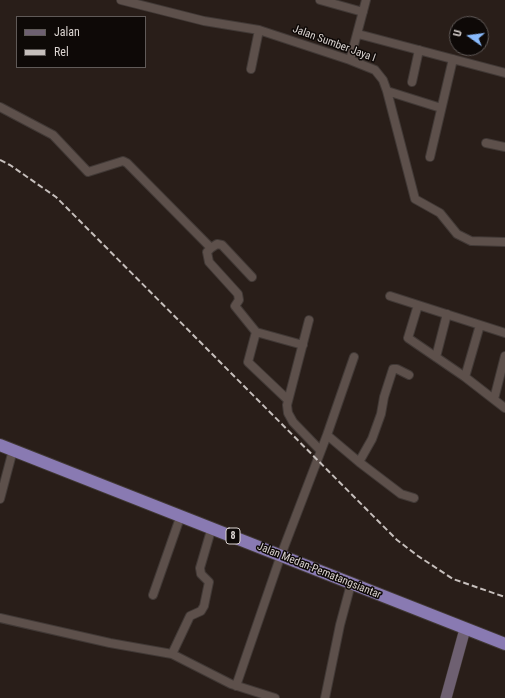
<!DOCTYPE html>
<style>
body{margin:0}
#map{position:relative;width:505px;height:698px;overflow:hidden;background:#291e19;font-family:"Roboto Condensed",sans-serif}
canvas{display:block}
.legend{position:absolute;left:16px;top:16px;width:130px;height:52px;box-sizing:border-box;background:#0e0907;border:1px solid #605a58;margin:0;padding:5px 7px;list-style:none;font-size:12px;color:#dbd4d1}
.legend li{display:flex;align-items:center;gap:8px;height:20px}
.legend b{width:20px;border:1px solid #605a58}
.north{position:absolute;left:449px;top:16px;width:40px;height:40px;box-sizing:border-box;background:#0e0907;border:1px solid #605a58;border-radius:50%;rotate:284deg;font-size:11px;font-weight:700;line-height:16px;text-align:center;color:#dbd4d1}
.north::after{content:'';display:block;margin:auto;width:14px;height:18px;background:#89bafc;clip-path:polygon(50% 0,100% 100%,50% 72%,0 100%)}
</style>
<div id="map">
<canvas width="505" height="698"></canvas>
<ul class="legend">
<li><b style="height:5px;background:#6e6071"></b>Jalan</li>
<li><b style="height:5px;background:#c6bfbc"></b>Rel</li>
</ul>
<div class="north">U</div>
</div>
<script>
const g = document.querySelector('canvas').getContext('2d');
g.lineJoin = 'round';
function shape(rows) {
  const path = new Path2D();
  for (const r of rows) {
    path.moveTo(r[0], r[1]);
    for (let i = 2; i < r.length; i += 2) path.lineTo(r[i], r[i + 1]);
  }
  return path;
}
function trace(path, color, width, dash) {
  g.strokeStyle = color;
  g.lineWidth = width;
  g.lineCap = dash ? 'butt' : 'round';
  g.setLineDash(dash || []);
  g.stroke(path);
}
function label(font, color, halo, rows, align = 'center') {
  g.font = font + ' "Roboto Condensed",sans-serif';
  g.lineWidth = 3;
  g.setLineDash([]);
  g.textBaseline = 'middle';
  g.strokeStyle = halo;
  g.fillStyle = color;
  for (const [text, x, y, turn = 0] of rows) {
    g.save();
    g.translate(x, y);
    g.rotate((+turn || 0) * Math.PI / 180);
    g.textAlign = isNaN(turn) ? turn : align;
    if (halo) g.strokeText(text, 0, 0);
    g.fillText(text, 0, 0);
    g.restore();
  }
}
const minor = shape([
 [121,0,204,21,259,30,350,60,375,70,383,80,387,91,415,199,440,213,457,234,471,241,505,242],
 [320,0,363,12],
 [358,34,505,73],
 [350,60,366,0],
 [251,69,259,30],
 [412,82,419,50],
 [387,91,441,108],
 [0,107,53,135,88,172,123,161,127,163,211,248,207,252,209,262,238,294,239,300,235,306,256,332],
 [486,143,505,147],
 [430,157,453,59],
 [211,248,217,244,222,245,252,277],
 [390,296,505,333],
 [418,305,408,338,465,377,505,408],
 [309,320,287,405,288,413,293,422,320,450],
 [436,357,447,314],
 [465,377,480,325],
 [494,399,505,356],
 [288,400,248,362,256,332,303,345],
 [327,435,359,462,372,439,381,414,384,397,393,369,397,369,409,375],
 [359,462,401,494,414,498],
 [0,499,13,450],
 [153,595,181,515],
 [0,618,110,643,172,654,231,684,275,698],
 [172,654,190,616,201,611,204,606,209,582,201,574,200,568,212,527],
 [236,686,281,555,327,435,354,357],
 [325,698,340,625,351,584]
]);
const secondary = shape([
 [446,698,465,629]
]);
const trunk = shape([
 [0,445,505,644]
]);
trace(minor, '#413936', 10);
trace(secondary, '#413936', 12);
trace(trunk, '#413936', 14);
trace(minor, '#5d504b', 8);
trace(secondary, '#6e6071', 11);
trace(trunk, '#897ab2', 12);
trace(shape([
 [0,160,10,165,56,197,397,540,418,556,453,579,505,597]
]), '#c6bfbc', 2, [6, 3]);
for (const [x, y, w] of [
 [233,536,14]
]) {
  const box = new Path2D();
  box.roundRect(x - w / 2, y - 8, w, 16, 3);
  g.fillStyle = '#0e0907';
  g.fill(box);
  trace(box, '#dbd4d1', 1);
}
label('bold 10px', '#dbd4d1', null, [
 ["8",233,536]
]);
label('11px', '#dbd4d1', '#0e0907', [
 ["Jalan Sumber Jaya I",334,44,20],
 ["Jalan Medan-Pematangsiantar",319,571,22]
]);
</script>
